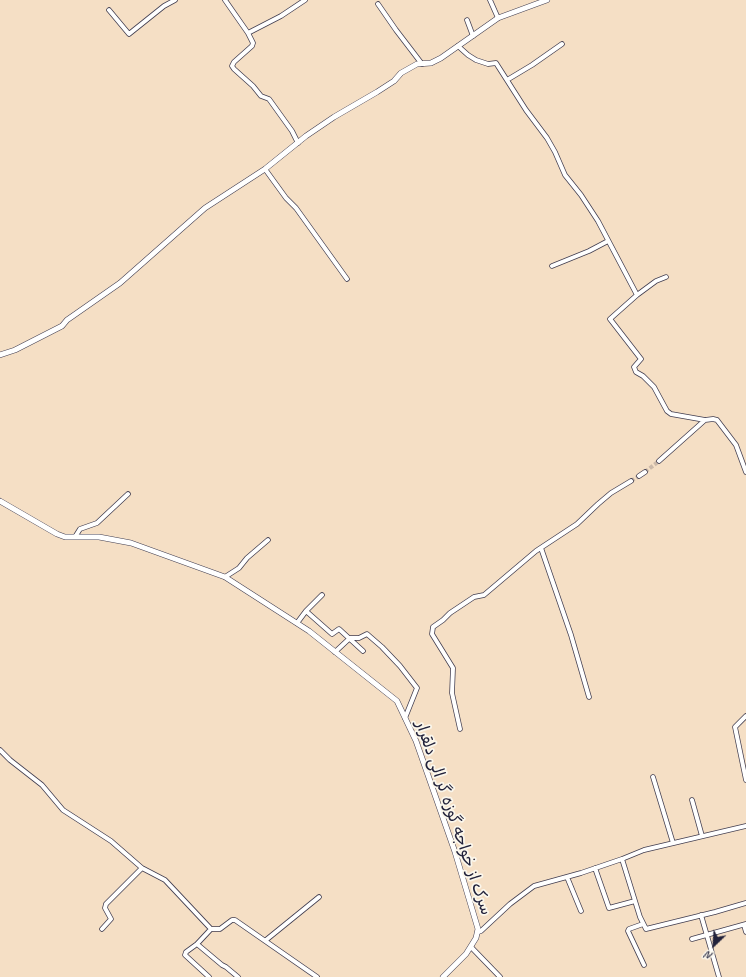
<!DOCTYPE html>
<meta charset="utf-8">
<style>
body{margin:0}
#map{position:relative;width:746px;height:977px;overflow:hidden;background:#f5dfc5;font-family:Caveat,sans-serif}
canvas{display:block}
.north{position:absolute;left:694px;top:925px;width:40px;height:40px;-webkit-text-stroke:3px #fbf7ec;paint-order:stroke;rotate:205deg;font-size:11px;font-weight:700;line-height:16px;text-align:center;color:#22223b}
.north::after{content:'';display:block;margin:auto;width:14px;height:18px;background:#22223b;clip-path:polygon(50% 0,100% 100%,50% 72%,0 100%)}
</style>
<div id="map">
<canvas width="746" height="977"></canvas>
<div class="north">N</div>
</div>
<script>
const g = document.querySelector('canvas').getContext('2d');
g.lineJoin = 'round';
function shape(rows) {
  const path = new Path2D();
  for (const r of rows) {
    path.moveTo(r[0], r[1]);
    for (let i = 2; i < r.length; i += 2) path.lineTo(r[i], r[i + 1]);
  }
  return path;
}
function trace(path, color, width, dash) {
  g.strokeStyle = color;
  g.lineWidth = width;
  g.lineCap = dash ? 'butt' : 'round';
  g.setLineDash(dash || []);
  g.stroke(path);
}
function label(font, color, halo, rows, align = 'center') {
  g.font = font + ' Caveat,"Playpen Sans Arabic",sans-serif';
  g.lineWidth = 3.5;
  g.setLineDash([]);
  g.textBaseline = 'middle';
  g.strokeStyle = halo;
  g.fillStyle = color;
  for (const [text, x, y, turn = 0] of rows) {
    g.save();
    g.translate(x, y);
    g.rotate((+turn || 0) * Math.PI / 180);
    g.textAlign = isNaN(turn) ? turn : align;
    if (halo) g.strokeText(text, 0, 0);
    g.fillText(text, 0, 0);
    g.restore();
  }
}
trace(shape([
 [645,472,659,461],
 [631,481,639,476]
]), '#cbb9a9', 4, [4, 2]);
const minor = shape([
 [225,0,248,33,281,16,305,0],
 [490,0,498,18],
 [378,4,396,30,422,64],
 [109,10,129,34,164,6,175,0],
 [467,20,473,36],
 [248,33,253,43,252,46,234,62,232,66,234,69,253,86,261,96,269,99,292,131,298,143],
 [458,46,468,55,476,60,488,64,496,63,526,110,547,138,555,152,565,175,581,195,598,221,637,295,610,319,641,359,634,367,636,372,643,376,654,387,667,411,671,414,705,420,713,419,717,420,736,445,746,472],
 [507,80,532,65,562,44],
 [265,169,286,198,296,208,347,279],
 [552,266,589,251,608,241],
 [637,295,656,281,666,277],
 [659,461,705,420],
 [639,476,645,472],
 [75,537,80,529,97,523,128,494],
 [541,548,571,635,589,697],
 [225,577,239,568,247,558,268,540],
 [306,611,332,634,339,629,363,651],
 [297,623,306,611,322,595],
 [335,652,350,638,359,638,367,634,382,647,400,666,417,688,405,718],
 [746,716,735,727,746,780],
 [460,729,452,693,453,668,432,634,433,627,443,620,450,613,474,597,484,595,536,551,577,524,598,504,611,493,631,481],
 [0,750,10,760,42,785,63,810,111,841,142,868,165,880,211,929,220,929,232,920,235,920,317,977],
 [653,777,673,843],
 [692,800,702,836],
 [622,859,644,850,746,826],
 [595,868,609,908,635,901],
 [567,877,581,911],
 [701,915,719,977],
 [643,924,629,929,628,931,644,965],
 [744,925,746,932],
 [102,929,111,919,105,908,106,904,142,868],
 [478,932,481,931,510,904,534,886,581,873,622,859,640,917,646,929,715,912,746,903],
 [692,939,746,924],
 [266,940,319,897],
 [197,944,222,965,226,967,238,977],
 [471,947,500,977],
 [209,977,185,955,186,952,197,944,211,929]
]);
const tertiary = shape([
 [0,355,15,350,62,326,67,320,120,283,205,208,265,169,306,136,334,117,377,92,394,81,401,73,417,64,431,63,441,58,498,18,547,0],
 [0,501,57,534,65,537,99,537,131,543,225,577,309,631,397,701,416,741,455,852,478,929,476,938,466,954,443,977]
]);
trace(minor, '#423e50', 5.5);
trace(tertiary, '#423e50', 6);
trace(minor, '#fff', 4);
trace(tertiary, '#fff', 5);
label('16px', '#22223b', '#fbf7ec', [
 ["سرک از خواجه گوزه گر الی دلقرار",453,818,71]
]);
</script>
